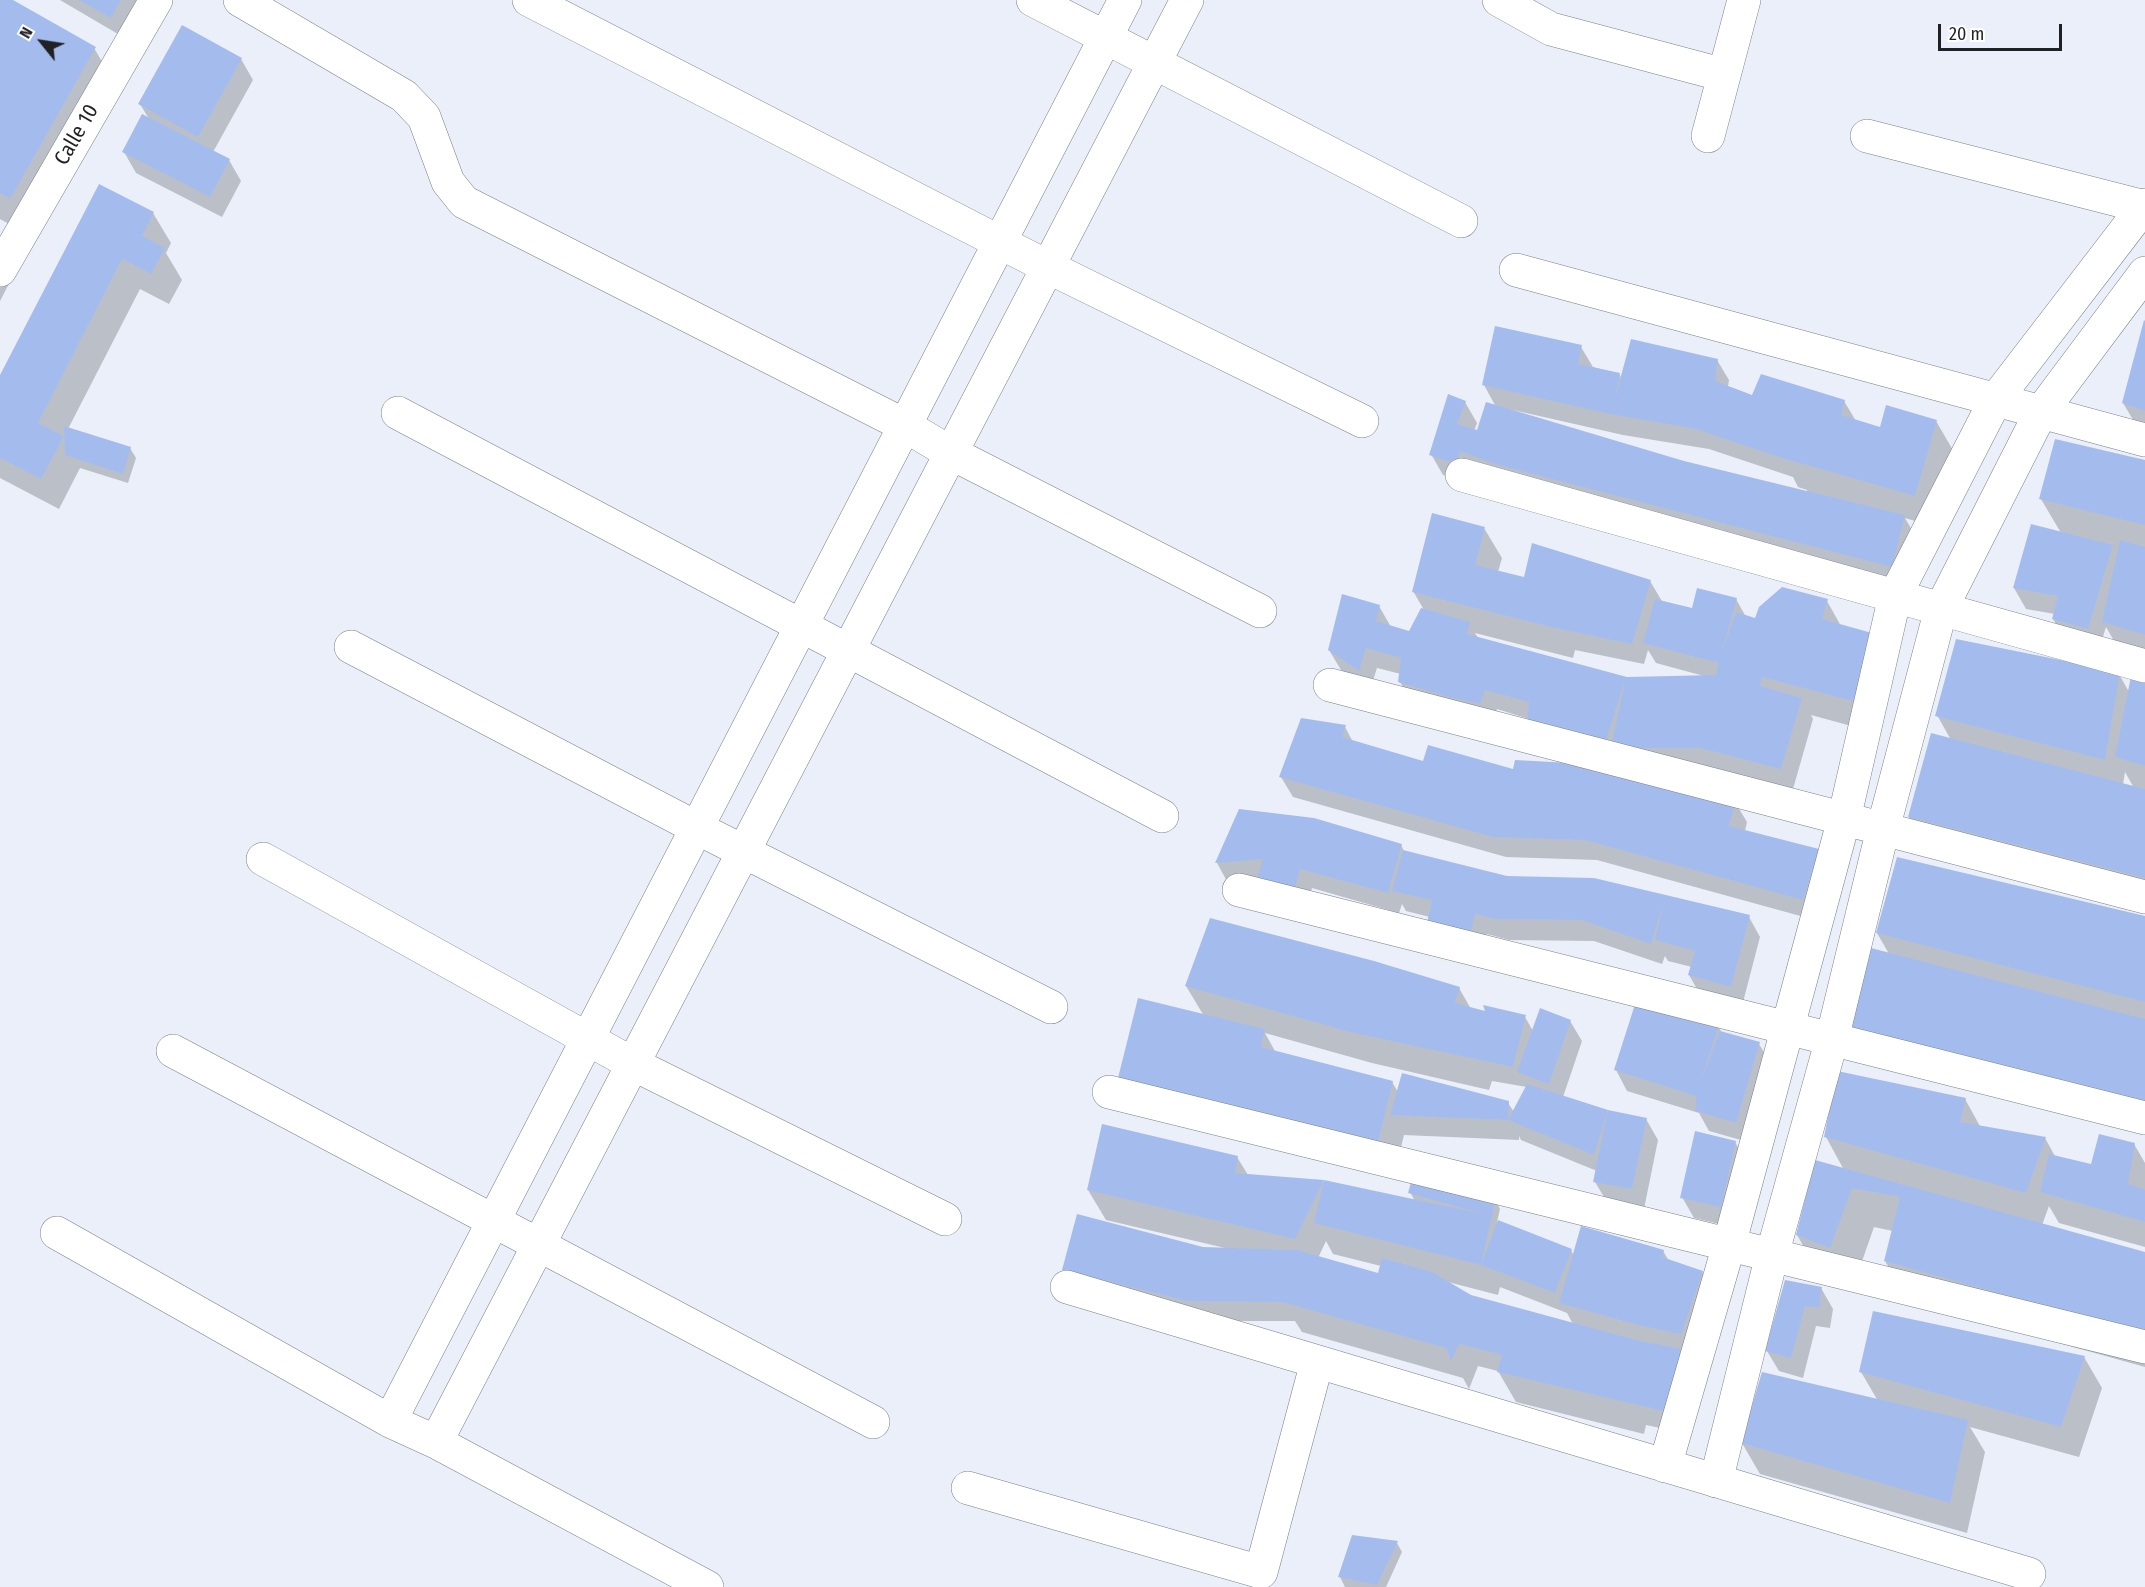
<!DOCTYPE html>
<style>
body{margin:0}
#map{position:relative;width:2145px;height:1587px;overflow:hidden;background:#eaeff9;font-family:"Fira Sans Condensed",sans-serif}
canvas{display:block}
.north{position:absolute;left:12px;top:12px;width:60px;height:60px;-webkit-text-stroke:4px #fff;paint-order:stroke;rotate:300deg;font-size:16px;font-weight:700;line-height:24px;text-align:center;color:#1f2124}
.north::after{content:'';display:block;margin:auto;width:21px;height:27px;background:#1f2124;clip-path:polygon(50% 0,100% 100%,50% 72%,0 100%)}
.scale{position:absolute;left:1938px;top:24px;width:124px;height:27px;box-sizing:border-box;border:3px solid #1f2124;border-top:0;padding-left:8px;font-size:18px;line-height:21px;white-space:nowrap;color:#1f2124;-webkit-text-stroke:4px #fff;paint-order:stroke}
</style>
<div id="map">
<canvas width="2145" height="1587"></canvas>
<div class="north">N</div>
<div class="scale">20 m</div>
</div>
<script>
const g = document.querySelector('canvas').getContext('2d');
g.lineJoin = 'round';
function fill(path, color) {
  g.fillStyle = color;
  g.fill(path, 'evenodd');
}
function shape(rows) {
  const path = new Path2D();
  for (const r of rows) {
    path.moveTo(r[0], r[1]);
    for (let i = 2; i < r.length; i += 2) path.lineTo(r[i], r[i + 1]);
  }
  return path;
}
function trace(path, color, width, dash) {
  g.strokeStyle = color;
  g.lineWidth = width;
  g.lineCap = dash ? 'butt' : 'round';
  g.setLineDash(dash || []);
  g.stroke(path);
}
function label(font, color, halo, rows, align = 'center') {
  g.font = font + ' "Fira Sans Condensed",sans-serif';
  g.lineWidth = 5;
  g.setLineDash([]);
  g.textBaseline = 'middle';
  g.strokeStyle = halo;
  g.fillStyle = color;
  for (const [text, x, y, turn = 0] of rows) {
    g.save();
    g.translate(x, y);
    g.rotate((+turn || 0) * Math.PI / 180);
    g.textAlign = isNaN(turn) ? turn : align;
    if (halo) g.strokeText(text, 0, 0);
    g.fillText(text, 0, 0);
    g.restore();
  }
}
fill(shape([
 [0,0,10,0,94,48,117,87,33,237,0,219],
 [60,0,144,0,123,37],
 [241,59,253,80,213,152,229,160,241,181,222,217,136,173,124,152,149,119,140,104],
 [153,213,171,243,166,253,182,280,169,304,140,289,68,429,130,448,136,458,128,483,80,468,59,509,0,478,0,378],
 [0,253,13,276,0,301],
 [2145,324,2145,440,2123,403],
 [1581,347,1593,367,1619,374,1622,379,1717,360,1729,380,1728,387,1753,397,1844,401,1856,421,1881,429,1936,421,1954,452,1932,526,1905,518,1916,537,1903,586,1467,484,1443,475,1431,454,1465,402,1477,423,1474,431,1478,432,1496,407,1484,385],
 [1504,408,1623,435,1709,449,1793,477,1798,487,1807,490,1807,492,1683,462],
 [2145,462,2145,660,2121,653,2106,627,2099,649,2065,639,2053,619,2055,614,2026,609,2014,588,2061,533,2041,499],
 [1484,528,1502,558,1498,572,1525,579,1533,545,1650,581,1663,603,1693,610,1736,599,1746,617,1756,620,1827,601,1841,626,1877,733,1811,715,1813,719,1793,789,1735,802,1747,822,1745,831,1818,850,1815,920,1597,860,1506,857,1293,797,1281,777,1345,727,1353,742,1424,762,1514,770,1614,767,1529,719,1497,709,1492,724,1412,703,1400,682,1401,674,1377,668,1370,690,1341,670,1329,650,1379,606,1391,627,1410,632,1424,610,1413,591],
 [1475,633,1573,658,1575,650,1644,664,1648,650,1656,663,1704,676,1626,678,1478,638],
 [2119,674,2129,692,2145,676,2145,911,1932,856,1909,817,1951,740,1937,715],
 [2125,772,2134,788,2123,785],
 [1240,811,1401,845,1405,853,1507,877,1749,917,1760,937,1742,1006,1701,996,1689,975,1692,967,1668,961,1665,956,1662,964,1594,941,1509,940,1487,934,1481,957,1430,917,1406,911,1402,904,1399,913,1312,888,1305,912,1228,883,1217,863],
 [2145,918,2145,1134,1875,1067,1889,954,1877,933],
 [1186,986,1459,988,1471,1009,1525,1017,1533,1031,1570,1021,1582,1041,1563,1097,1608,1112,1646,1119,1658,1140,1644,1209,1607,1202,1595,1182,1597,1171,1521,1140,1519,1136,1519,1140,1404,1135,1394,1176,1204,1016],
 [1265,1033,1372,1063,1489,1090,1492,1081,1527,1087,1514,1112,1508,1103,1398,1092,1392,1082,1276,1053],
 [1718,1026,1722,1033,1759,1044,1771,1064,1748,1142,1709,1131,1699,1113,1627,1091,1616,1070],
 [1965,1099,1981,1128,2045,1138,2056,1158,2092,1166,2134,1144,2145,1163,2145,1247,2059,1223,2049,1206,2042,1225,2145,1253,2145,1367,1908,1301,1885,1261,1893,1231,1874,1227,1853,1287,1820,1275,1797,1235,1844,1170,1826,1137],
 [1735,1142,1747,1163,1732,1227,1694,1218,1682,1197],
 [1237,1157,1248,1175,1323,1182,1415,1201,1410,1192,1495,1199,1500,1209,1497,1222,1571,1250,1574,1256,1663,1251,1669,1261,1702,1272,1714,1293,1679,1432,1646,1425,1644,1434,1516,1402,1498,1371,1478,1366,1469,1389,1463,1378,1302,1332,1295,1321,1200,1321,1076,1290,1064,1270,1225,1248,1106,1220,1088,1190],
 [1326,1241,1333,1254,1381,1266,1379,1275,1318,1258],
 [1448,1282,1498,1295,1500,1287,1567,1313,1573,1324,1470,1296],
 [1786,1281,1821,1288,1833,1309,1830,1328,1816,1326,1803,1378,1779,1371,1767,1351],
 [2084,1357,2102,1388,2079,1457,1970,1427,1985,1452,1967,1533,1760,1474,1742,1443,1878,1401,1861,1372],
 [1397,1543,1402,1552,1386,1587,1345,1587,1340,1577]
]), '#0003');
fill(shape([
 [0,0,13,0,96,47,10,199,0,193],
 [79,0,121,0,111,18],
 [182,25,242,58,198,137,138,104],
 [142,114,230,159,210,197,122,152],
 [99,184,154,212,142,236,165,248,151,274,122,259,38,423,64,436,41,479,0,458,0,375],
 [2144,320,2145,321,2145,411,2122,403],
 [1495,326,1582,345,1578,364,1620,373,1615,398,1631,339,1718,359,1715,381,1752,395,1761,374,1845,400,1841,415,1880,427,1886,405,1937,420,1915,496,1779,457,1696,429,1610,414,1482,385],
 [1448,394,1466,401,1457,424,1477,430,1486,402,1684,461,1905,515,1892,567,1498,465,1460,451,1456,464,1429,455],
 [64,426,131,447,123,474,65,455],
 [2055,439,2145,460,2145,525,2039,499],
 [1432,513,1485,527,1475,565,1524,577,1532,543,1651,580,1632,644,1555,628,1412,592],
 [2031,524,2113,545,2088,629,2052,619,2058,596,2013,588],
 [2120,540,2145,547,2145,635,2102,622],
 [1782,587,1828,599,1822,619,1879,635,1860,703,1762,677,1760,686,1802,698,1781,769,1700,748,1611,748,1625,680,1604,747,1527,722,1529,702,1485,690,1480,704,1449,697,1398,682,1401,658,1366,648,1359,671,1328,650,1342,594,1380,605,1376,621,1409,631,1421,608,1470,622,1467,634,1627,677,1716,675,1719,663,1643,643,1655,599,1692,608,1697,588,1737,598,1722,652,1736,612,1755,618,1759,607],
 [1956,639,2120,672,2105,760,1935,716],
 [2132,671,2145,675,2145,766,2115,757],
 [1301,718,1346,725,1342,737,1423,761,1428,745,1513,769,1515,760,1607,765,1736,800,1729,826,1819,849,1803,900,1585,840,1493,837,1279,777],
 [1931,733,2145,789,2145,878,1908,817],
 [1239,809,1314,818,1402,844,1388,893,1300,869,1294,892,1256,882,1263,859,1215,863],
 [1403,850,1507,876,1594,878,1750,915,1731,987,1688,975,1695,951,1655,940,1663,904,1651,944,1582,920,1496,919,1475,914,1470,937,1426,927,1432,900,1392,891],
 [1897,857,2145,916,2145,1002,1876,933],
 [1210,918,1374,961,1460,987,1455,1003,1485,1011,1483,1005,1526,1015,1513,1067,1354,1033,1185,986],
 [1871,948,2145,1019,2145,1101,1850,1027],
 [1138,998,1265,1029,1261,1047,1393,1081,1377,1146,1117,1082],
 [1637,998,1719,1025,1700,1084,1720,1031,1760,1042,1736,1123,1696,1111,1696,1096,1614,1070],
 [1540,1008,1571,1020,1549,1084,1517,1072],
 [1837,1071,1966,1098,1960,1122,2046,1137,2026,1193,1824,1137],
 [1402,1073,1509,1101,1508,1120,1527,1084,1608,1110,1647,1118,1632,1189,1593,1182,1608,1110,1594,1155,1508,1120,1390,1115],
 [1102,1124,1238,1156,1235,1173,1324,1180,1483,1214,1408,1193,1413,1175,1496,1198,1481,1265,1498,1220,1572,1249,1555,1293,1481,1265,1314,1223,1324,1180,1295,1239,1087,1190],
 [1695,1131,1736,1141,1721,1207,1680,1198],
 [2099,1134,2135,1143,2128,1184,2145,1190,2145,1222,2040,1192,2049,1154,2091,1164],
 [1815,1160,2145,1252,2145,1334,1884,1261,1900,1197,1852,1188,1830,1248,1796,1235],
 [1077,1214,1203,1247,1297,1250,1378,1273,1382,1258,1432,1272,1471,1295,1640,1341,1681,1349,1668,1412,1497,1372,1502,1355,1459,1344,1451,1361,1446,1348,1282,1302,1187,1301,1062,1270],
 [1581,1226,1664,1250,1662,1257,1703,1271,1681,1334,1642,1326,1559,1303],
 [1785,1280,1822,1287,1819,1308,1805,1306,1791,1358,1765,1351],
 [1873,1311,2085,1356,2061,1427,1859,1372],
 [1762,1372,1968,1420,1950,1503,1741,1443],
 [1352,1535,1398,1541,1377,1585,1338,1577]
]), '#a4bced');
const minor = shape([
 [240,0,404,96,424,117,448,182,464,202,904,425,951,453,1260,611],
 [529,0,1048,267,1362,421],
 [1033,0,1461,221],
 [1499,0,1551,29,1724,75],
 [1708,136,1744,0],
 [1867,136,2145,207],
 [0,270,156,0],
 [1516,270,2145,440],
 [398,413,1162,816],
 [1462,475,2145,666],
 [351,647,697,828,1051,1007],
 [1330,685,2145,897],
 [263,859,633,1064,945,1219],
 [1239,890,2145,1118],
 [173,1051,873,1422],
 [1109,1092,2145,1347],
 [57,1233,390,1421,436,1442,707,1587],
 [1067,1287,2029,1574],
 [390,1421,1125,0],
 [436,1442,1187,0],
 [1665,1466,1729,1245,1844,819,1895,596,1996,399,2145,205],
 [1716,1481,1772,1255,1832,1039,1883,829,1941,609,2041,412,2145,273],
 [968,1488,1261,1572,1317,1362]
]);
trace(minor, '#7b8088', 34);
trace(minor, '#fff', 33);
label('21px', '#1f2124', '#fff', [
 ["Calle 10",77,135,-60]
]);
</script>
